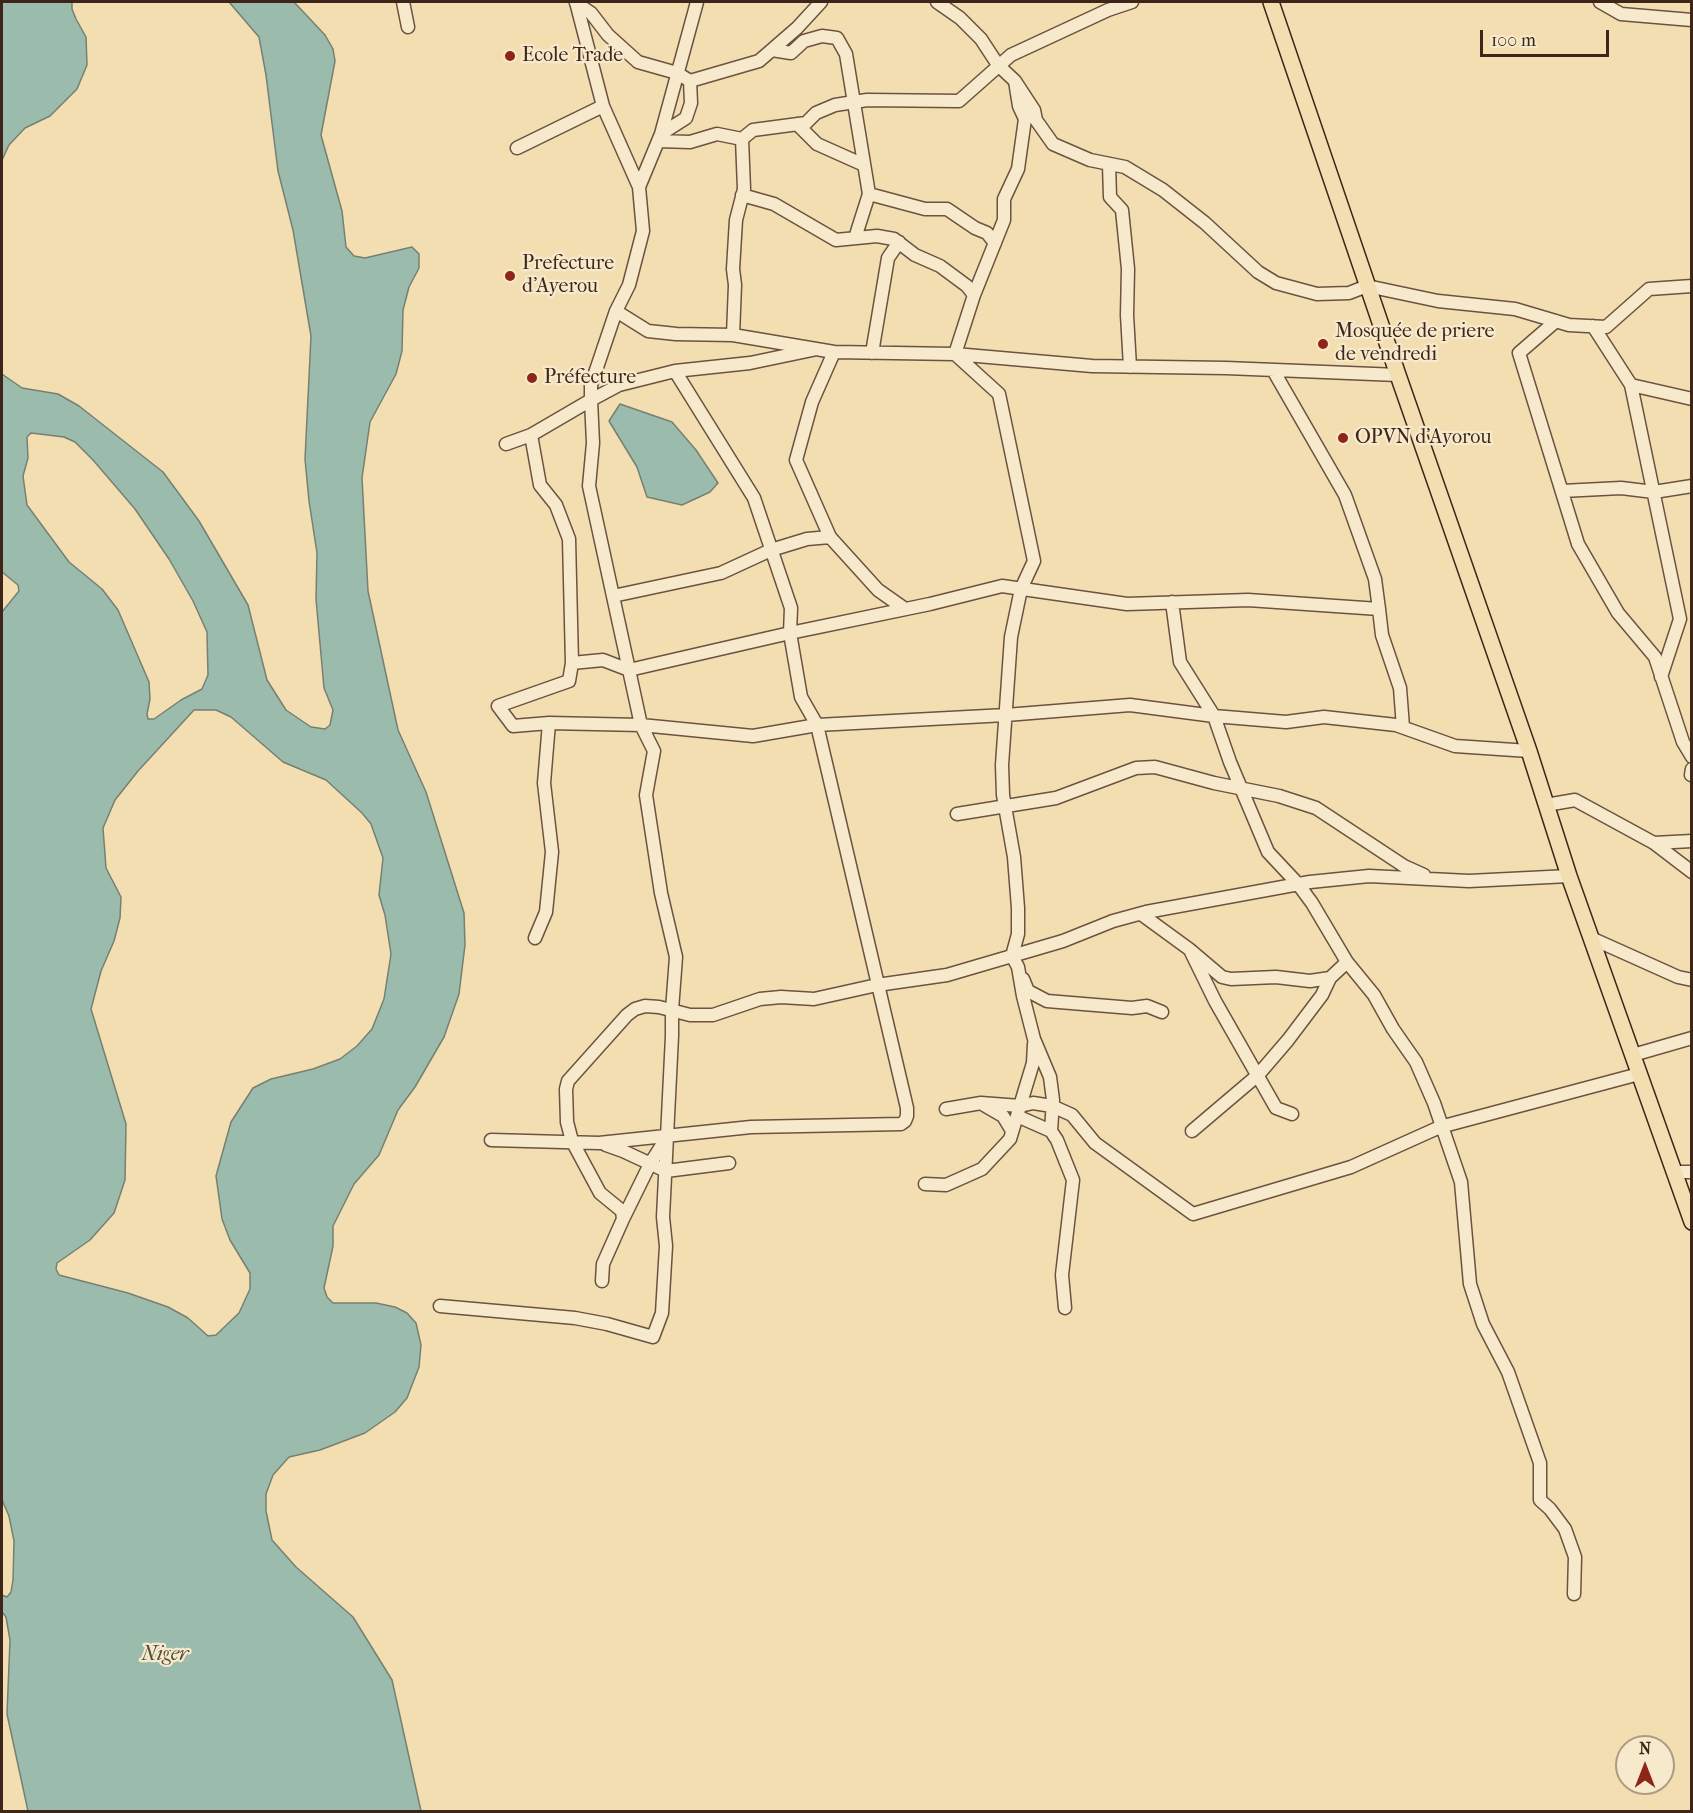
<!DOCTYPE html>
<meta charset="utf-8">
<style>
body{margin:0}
#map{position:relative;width:1693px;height:1813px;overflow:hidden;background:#f3deb1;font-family:"IM FELL French Canon",serif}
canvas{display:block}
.frame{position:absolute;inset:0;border:3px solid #3d251a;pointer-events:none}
.north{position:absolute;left:1615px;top:1735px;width:60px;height:60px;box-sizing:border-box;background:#f7eacc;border:2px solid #ad9b85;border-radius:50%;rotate:0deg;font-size:16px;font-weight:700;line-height:24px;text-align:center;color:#3d251a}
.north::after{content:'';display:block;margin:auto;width:21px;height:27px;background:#8f2418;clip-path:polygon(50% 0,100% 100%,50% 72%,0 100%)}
.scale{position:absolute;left:1480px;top:30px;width:129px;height:27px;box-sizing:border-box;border:3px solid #3d251a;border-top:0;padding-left:8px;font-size:18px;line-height:21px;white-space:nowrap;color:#3d251a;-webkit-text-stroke:4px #f7eacc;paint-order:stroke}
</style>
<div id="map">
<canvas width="1693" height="1813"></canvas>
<div class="frame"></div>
<div class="north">N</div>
<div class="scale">100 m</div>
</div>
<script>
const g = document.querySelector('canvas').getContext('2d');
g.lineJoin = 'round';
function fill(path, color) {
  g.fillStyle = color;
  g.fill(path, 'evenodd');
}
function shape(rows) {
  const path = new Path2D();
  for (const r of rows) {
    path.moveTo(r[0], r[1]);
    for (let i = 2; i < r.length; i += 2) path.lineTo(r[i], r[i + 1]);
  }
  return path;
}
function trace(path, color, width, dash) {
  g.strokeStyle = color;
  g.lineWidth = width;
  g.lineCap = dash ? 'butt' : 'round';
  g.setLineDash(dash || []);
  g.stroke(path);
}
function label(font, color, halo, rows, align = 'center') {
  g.font = font + ' "IM FELL French Canon",serif';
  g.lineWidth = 4.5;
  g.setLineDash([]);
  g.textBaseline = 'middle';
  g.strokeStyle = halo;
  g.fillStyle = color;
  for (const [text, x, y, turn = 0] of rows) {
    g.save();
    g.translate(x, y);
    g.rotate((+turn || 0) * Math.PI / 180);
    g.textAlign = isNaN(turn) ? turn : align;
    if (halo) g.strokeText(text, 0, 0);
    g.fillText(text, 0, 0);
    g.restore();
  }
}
const water = shape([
 [2,2,72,2,72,9,76,19,86,37,87,65,77,89,50,116,25,128,9,145,2,160,2,2],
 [229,2,294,2,325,35,333,49,335,61,321,135,342,211,346,247,354,256,365,258,412,247,419,254,419,268,409,287,403,310,402,351,396,374,370,422,362,478,368,591,398,730,426,792,464,913,465,945,459,994,444,1037,415,1087,398,1110,379,1155,354,1184,333,1226,333,1246,324,1288,327,1297,333,1303,376,1303,395,1307,407,1313,416,1323,421,1345,419,1367,407,1398,395,1412,365,1433,320,1450,289,1457,273,1475,266,1494,266,1511,272,1540,296,1567,353,1617,392,1680,421,1811,28,1811,7,1714,10,1640,6,1617,2,1612,2,1595,7,1597,11,1592,13,1580,14,1541,9,1516,2,1500,2,612,19,591,18,585,2,572,2,374,22,388,58,394,79,406,163,472,199,521,248,605,267,680,286,710,311,727,325,729,330,725,333,710,324,688,316,599,317,553,309,501,305,459,311,336,293,230,278,171,266,75,259,37,229,2],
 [31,433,64,437,75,442,93,460,135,509,169,559,193,601,207,632,208,675,202,689,181,700,154,719,148,719,147,714,150,699,149,682,118,610,102,589,69,562,27,505,23,476,28,458,27,437,31,433],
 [194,710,216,710,231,717,283,762,326,780,362,813,371,824,383,858,379,895,385,915,391,954,384,999,372,1029,357,1046,340,1059,313,1069,271,1079,253,1088,231,1122,216,1176,222,1219,230,1240,250,1273,250,1289,239,1313,216,1335,208,1336,188,1318,168,1307,128,1293,59,1275,56,1269,57,1263,90,1240,114,1213,125,1180,126,1124,91,1009,101,971,114,941,120,918,121,897,106,868,103,828,115,800,138,771,194,710],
 [620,404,672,422,696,450,718,483,710,492,682,505,647,497,637,467,609,421,620,404]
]);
fill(water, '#9bbcad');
trace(water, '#758072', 1.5);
const minor = shape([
 [403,2,408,27],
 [576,2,603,106,639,187],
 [937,2,960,18,981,39,998,65,1015,81,1034,110,1036,120,1053,144,1090,160,1125,167,1163,190,1205,223,1258,272,1276,283,1317,294,1349,293,1367,286,1438,301,1515,309,1569,325,1606,327,1649,289,1692,286],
 [1600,2,1621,14,1692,20],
 [772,50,791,53,804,41,822,36,837,38,846,54,869,194,855,238],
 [690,81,759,61,797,28,821,2],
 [1015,81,1019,106,1025,119,1018,169,1004,199,1004,220,974,295,955,354,999,394,1034,561,1021,589,1011,637,1002,765,1003,795,1014,857,1018,908,1018,934,1012,956,1018,967,1023,996,1034,1039,1050,1077,1053,1100,1051,1131,1057,1140,1073,1180,1062,1275,1065,1308],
 [797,124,817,144,864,165],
 [661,134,697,2],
 [742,139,753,130,806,123,816,113,835,105,867,100,959,101,1011,55,1108,10,1132,2],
 [658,141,690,142,717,134,742,139,744,189,736,220,733,269,735,285,733,335],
 [517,148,603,106],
 [1109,164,1110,197,1122,210,1128,269,1127,315,1130,367],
 [869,194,925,209,947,209,975,228,987,233,995,243],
 [742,195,774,204,836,240,877,236,894,239,915,255,940,266,967,286,974,295],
 [616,311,648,331,676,334,733,335,834,352,955,354,1092,366,1226,368,1398,375],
 [1556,321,1519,353,1578,544,1618,613,1655,657,1683,742,1692,757],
 [1593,326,1631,385,1692,399],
 [834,352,812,402,796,460,830,537,878,590,905,609],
 [872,353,888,258,899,242],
 [1273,370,1345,495,1375,579,1379,609],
 [1631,385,1680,619,1661,677],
 [531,435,540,485,556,505,569,539,572,663,569,681,498,706,513,726,549,723,544,783,552,852,546,912,535,938],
 [506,444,531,435,591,400,591,385,616,311,629,285,643,231,639,187,661,134,686,118,691,103,690,81,677,73,638,62,608,35,591,13,576,3],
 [1562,491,1621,488,1654,492,1692,486],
 [613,596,721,573,771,550,807,539,830,537],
 [1172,602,1180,662,1214,716,1230,762,1268,852,1298,884,1312,903,1347,962,1374,995,1393,1029,1416,1062,1434,1103,1461,1182,1470,1284,1483,1324,1508,1372,1540,1463,1540,1500,1550,1509,1565,1529,1575,1557,1574,1594],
 [572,663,603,660,629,670,790,633,930,604,1002,586,1127,604,1248,600,1379,609,1382,635,1400,688,1403,727],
 [549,723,641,725,753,736,817,725,1006,715,1130,705,1214,716,1286,722,1324,717,1396,725,1455,746,1529,751],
 [1691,775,1692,769],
 [1546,805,1575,800,1654,843,1692,872],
 [957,814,1056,798,1136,768,1155,767,1214,783,1279,796,1316,808,1404,866,1424,875],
 [1654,843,1692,841],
 [1141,914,1189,949,1222,977,1231,979,1276,977,1310,981,1330,978],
 [1591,938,1678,977,1692,980],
 [1191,952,1215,1001,1276,1108,1292,1114],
 [1023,979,1028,991,1047,1001,1132,1008,1147,1006,1162,1012],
 [1633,1055,1692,1038],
 [984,1105,1003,1116,1012,1131],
 [946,1109,981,1103,1020,1106,1033,1103,1052,1106,1072,1115,1095,1143,1193,1214,1351,1167,1440,1127,1639,1074],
 [1017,1116,1051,1131],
 [1192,1131,1258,1075,1288,1040,1322,995,1330,978,1347,962],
 [491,1140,599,1143,751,1127,901,1124,905,1121,907,1116,907,1108,817,725,801,697,790,633,791,608,754,498,675,371],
 [606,1145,623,1151,666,1171,729,1163],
 [1675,1172,1692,1172],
 [925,1184,946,1185,982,1169,1010,1139,1033,1063,1034,1044],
 [623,1219,650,1164,667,1137],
 [602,1281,603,1264,623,1219,622,1211,600,1193,572,1141,567,1122,566,1089,568,1081,627,1015,635,1009,645,1006,659,1007,690,1015,713,1015,760,999,781,997,814,999,877,985,947,975,1063,941,1113,921,1146,912,1310,882,1369,876,1469,881,1569,876],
 [440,1306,575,1318,607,1324,653,1337,662,1313,666,1246,663,1217,672,1036,672,1010,676,957,661,893,646,795,654,751,641,725,589,486,593,443,591,400,619,385,675,371,750,363,817,349]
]);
const major = shape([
 [1271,2,1398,375,1529,751,1569,876,1692,1222]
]);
trace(minor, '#6a5340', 15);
trace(major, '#3d251a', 18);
trace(minor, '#f7eacc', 12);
trace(major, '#f3deb1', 15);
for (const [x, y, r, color] of [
 [510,56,6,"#8f2418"],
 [510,276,6,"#8f2418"],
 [1323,344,6,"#8f2418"],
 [532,378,6,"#8f2418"],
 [1343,438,6,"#8f2418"]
]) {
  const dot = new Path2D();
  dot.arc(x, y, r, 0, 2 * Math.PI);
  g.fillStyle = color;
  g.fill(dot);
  trace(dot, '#f7eacc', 2);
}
label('20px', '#3d251a', '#f7eacc', [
 ["Ecole Trade",522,56],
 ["Prefecture",522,264],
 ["d'Ayerou",522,287],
 ["Mosquée de priere",1335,332],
 ["de vendredi",1335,355],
 ["Préfecture",544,378],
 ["OPVN d'Ayorou",1355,438]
], 'left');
label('italic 21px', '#544b3f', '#f7eacc', [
 ["Niger",165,1655]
]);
</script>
